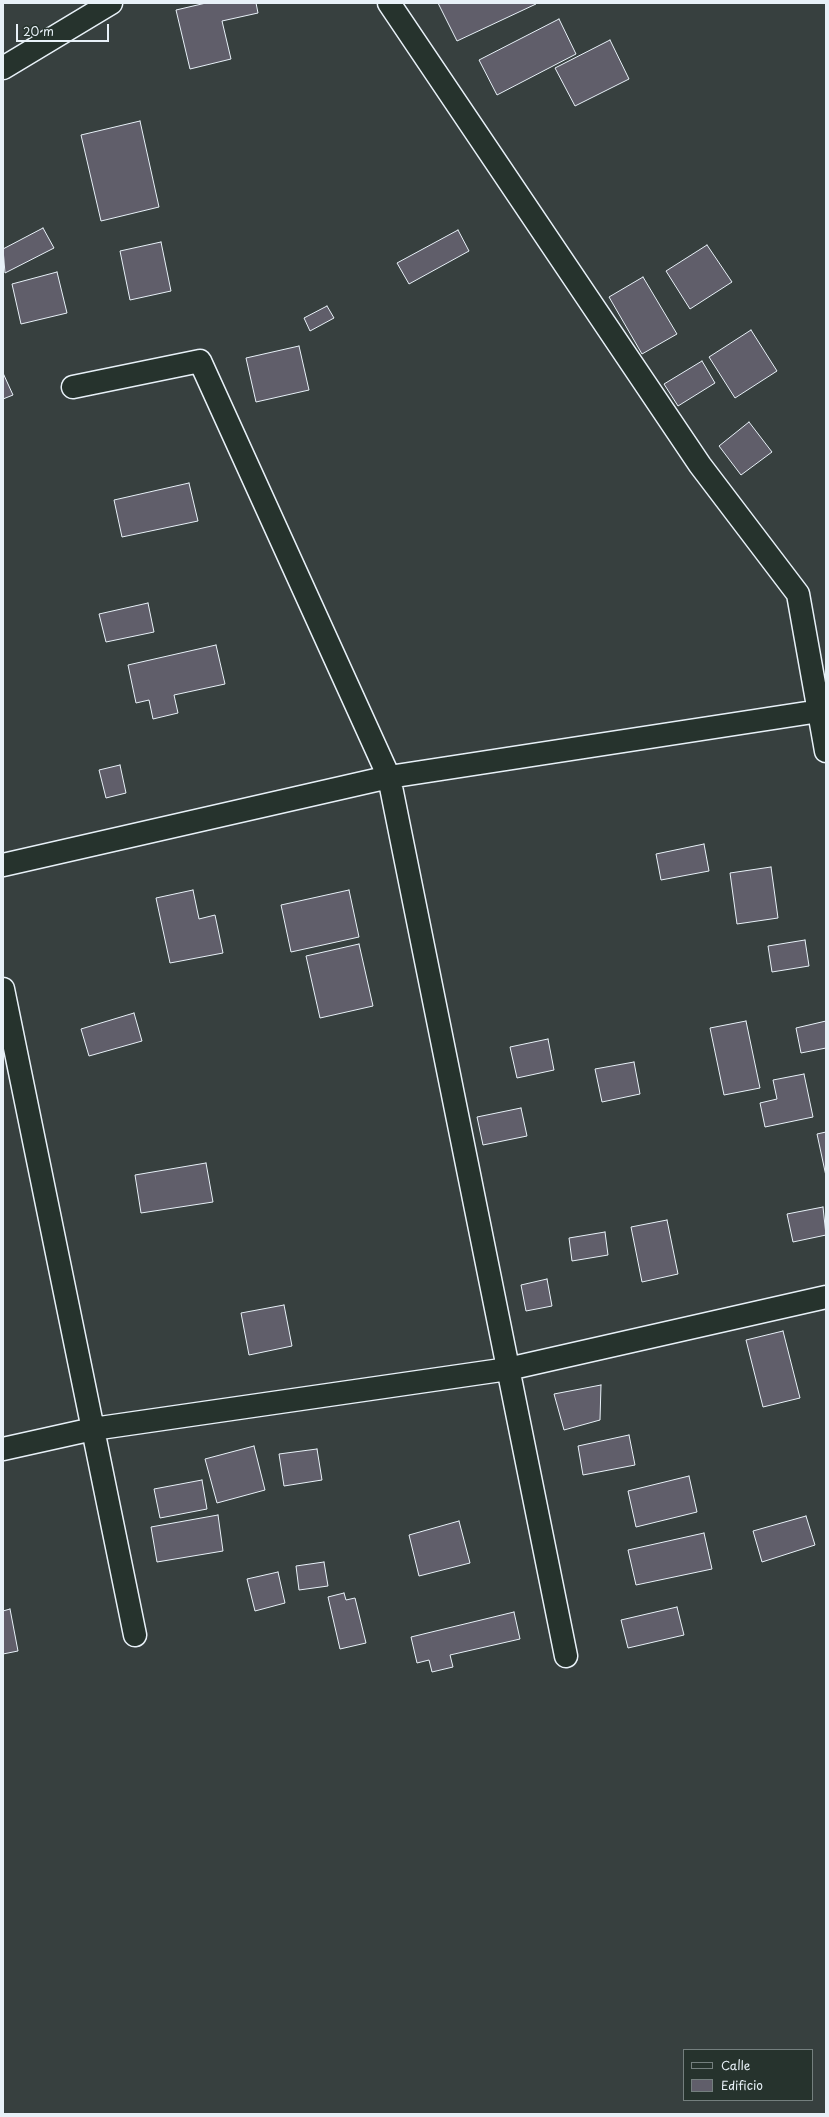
<!DOCTYPE html>
<style>
body{margin:0}
#map{position:relative;width:829px;height:2117px;overflow:hidden;background:#37403f;font-family:"Playpen Sans",sans-serif}
canvas{display:block}
.frame{position:absolute;inset:0;border:4px solid #e8f1f8;pointer-events:none}
.legend{position:absolute;left:683px;top:2049px;width:130px;height:52px;box-sizing:border-box;background:#26332d;border:1px solid #747f7e;margin:0;padding:5px 7px;list-style:none;font-size:12px;color:#e8f1f8}
.legend li{display:flex;align-items:center;gap:8px;height:20px}
.legend b{width:20px;border:1px solid #747f7e}
.scale{position:absolute;left:16px;top:24px;width:93px;height:18px;box-sizing:border-box;border:2px solid #e8f1f8;border-top:0;padding-left:5px;font-size:12px;line-height:14px;white-space:nowrap;color:#e8f1f8;-webkit-text-stroke:3px #26332d;paint-order:stroke}
</style>
<div id="map">
<canvas width="829" height="2117"></canvas>
<div class="frame"></div>
<ul class="legend">
<li><b style="height:5px;background:#26332d"></b>Calle</li>
<li><b style="height:11px;background:#605e6a"></b>Edificio</li>
</ul>
<div class="scale">20 m</div>
</div>
<script>
const g = document.querySelector('canvas').getContext('2d');
g.lineJoin = 'round';
function fill(path, color) {
  g.fillStyle = color;
  g.fill(path, 'evenodd');
}
function shape(rows) {
  const path = new Path2D();
  for (const r of rows) {
    path.moveTo(r[0], r[1]);
    for (let i = 2; i < r.length; i += 2) path.lineTo(r[i], r[i + 1]);
  }
  return path;
}
function trace(path, color, width, dash) {
  g.strokeStyle = color;
  g.lineWidth = width;
  g.lineCap = dash ? 'butt' : 'round';
  g.setLineDash(dash || []);
  g.stroke(path);
}
const building = shape([
 [206,3,256,3,258,13,222,21,231,59,190,69,176,10,206,3],
 [438,3,535,3,536,4,457,41,438,3],
 [559,19,576,54,497,95,479,60,559,19],
 [610,40,629,79,575,106,555,68,610,40],
 [140,121,159,207,101,221,81,135,140,121],
 [43,228,54,248,5,273,3,249,43,228],
 [458,230,469,251,409,284,397,263,458,230],
 [161,242,171,291,130,300,120,251,161,242],
 [707,245,732,282,690,309,666,271,707,245],
 [57,272,67,313,21,324,12,284,57,272],
 [643,277,677,334,642,354,609,297,643,277],
 [327,306,334,318,310,331,304,318,327,306],
 [751,330,777,371,735,398,709,357,751,330],
 [299,346,309,390,256,402,246,358,299,346],
 [702,361,715,383,678,406,664,384,702,361],
 [3,373,13,395,3,399,3,373],
 [749,422,772,452,741,475,719,446,749,422],
 [189,483,198,521,122,537,114,500,189,483],
 [148,603,154,632,106,642,99,614,148,603],
 [216,645,225,684,174,695,178,713,153,719,149,700,136,703,128,665,216,645],
 [120,765,126,793,106,798,99,770,120,765],
 [704,844,709,871,661,880,656,854,704,844],
 [771,867,778,918,737,924,730,873,771,867],
 [193,890,199,919,215,915,223,953,170,963,156,898,193,890],
 [349,890,359,937,291,952,281,905,349,890],
 [805,940,809,966,772,972,768,946,805,940],
 [359,944,373,1006,320,1018,306,956,359,944],
 [134,1013,142,1041,89,1056,81,1029,134,1013],
 [746,1021,760,1088,724,1095,710,1028,746,1021],
 [826,1021,826,1048,801,1053,796,1028,826,1021],
 [548,1039,554,1070,517,1078,510,1047,548,1039],
 [634,1062,640,1094,602,1102,595,1069,634,1062],
 [804,1074,813,1117,765,1127,760,1103,777,1099,773,1080,804,1074],
 [521,1108,527,1136,483,1145,477,1117,521,1108],
 [826,1132,826,1176,817,1134,826,1132],
 [206,1163,213,1202,141,1213,135,1175,206,1163],
 [823,1207,826,1235,793,1242,787,1214,823,1207],
 [667,1220,678,1274,642,1282,631,1227,667,1220],
 [605,1232,608,1255,572,1261,569,1238,605,1232],
 [547,1279,552,1306,526,1311,521,1285,547,1279],
 [284,1305,292,1346,249,1355,241,1313,284,1305],
 [783,1331,800,1398,763,1407,746,1340,783,1331],
 [601,1385,600,1420,564,1430,554,1394,601,1385],
 [629,1435,635,1465,583,1475,578,1446,629,1435],
 [254,1446,265,1490,217,1503,205,1459,254,1446],
 [317,1449,322,1480,284,1486,279,1454,317,1449],
 [689,1476,697,1512,636,1527,628,1491,689,1476],
 [202,1480,207,1509,160,1518,154,1489,202,1480],
 [218,1515,223,1551,157,1562,151,1527,218,1515],
 [806,1516,815,1545,762,1562,753,1531,806,1516],
 [459,1521,470,1563,419,1576,409,1535,459,1521],
 [704,1533,712,1569,636,1585,628,1550,704,1533],
 [324,1562,328,1586,299,1590,296,1566,324,1562],
 [278,1572,285,1603,255,1611,247,1579,278,1572],
 [344,1593,346,1600,355,1598,366,1643,340,1649,328,1597,344,1593],
 [677,1607,684,1635,628,1648,621,1620,677,1607],
 [10,1609,18,1651,3,1654,3,1611,10,1609],
 [514,1612,520,1639,450,1655,453,1667,432,1672,429,1660,417,1663,411,1637,514,1612]
]);
fill(building, '#605e6a');
trace(building, '#e8f1f8', 1);
const minor = shape([
 [389,3,700,465,798,594,826,751],
 [3,68,111,3],
 [73,387,200,361,389,777,566,1656],
 [3,865,389,777,826,710],
 [3,989,135,1635],
 [3,1449,93,1429,508,1369,826,1297]
]);
trace(minor, '#e8f1f8', 25);
trace(minor, '#26332d', 22);
</script>
